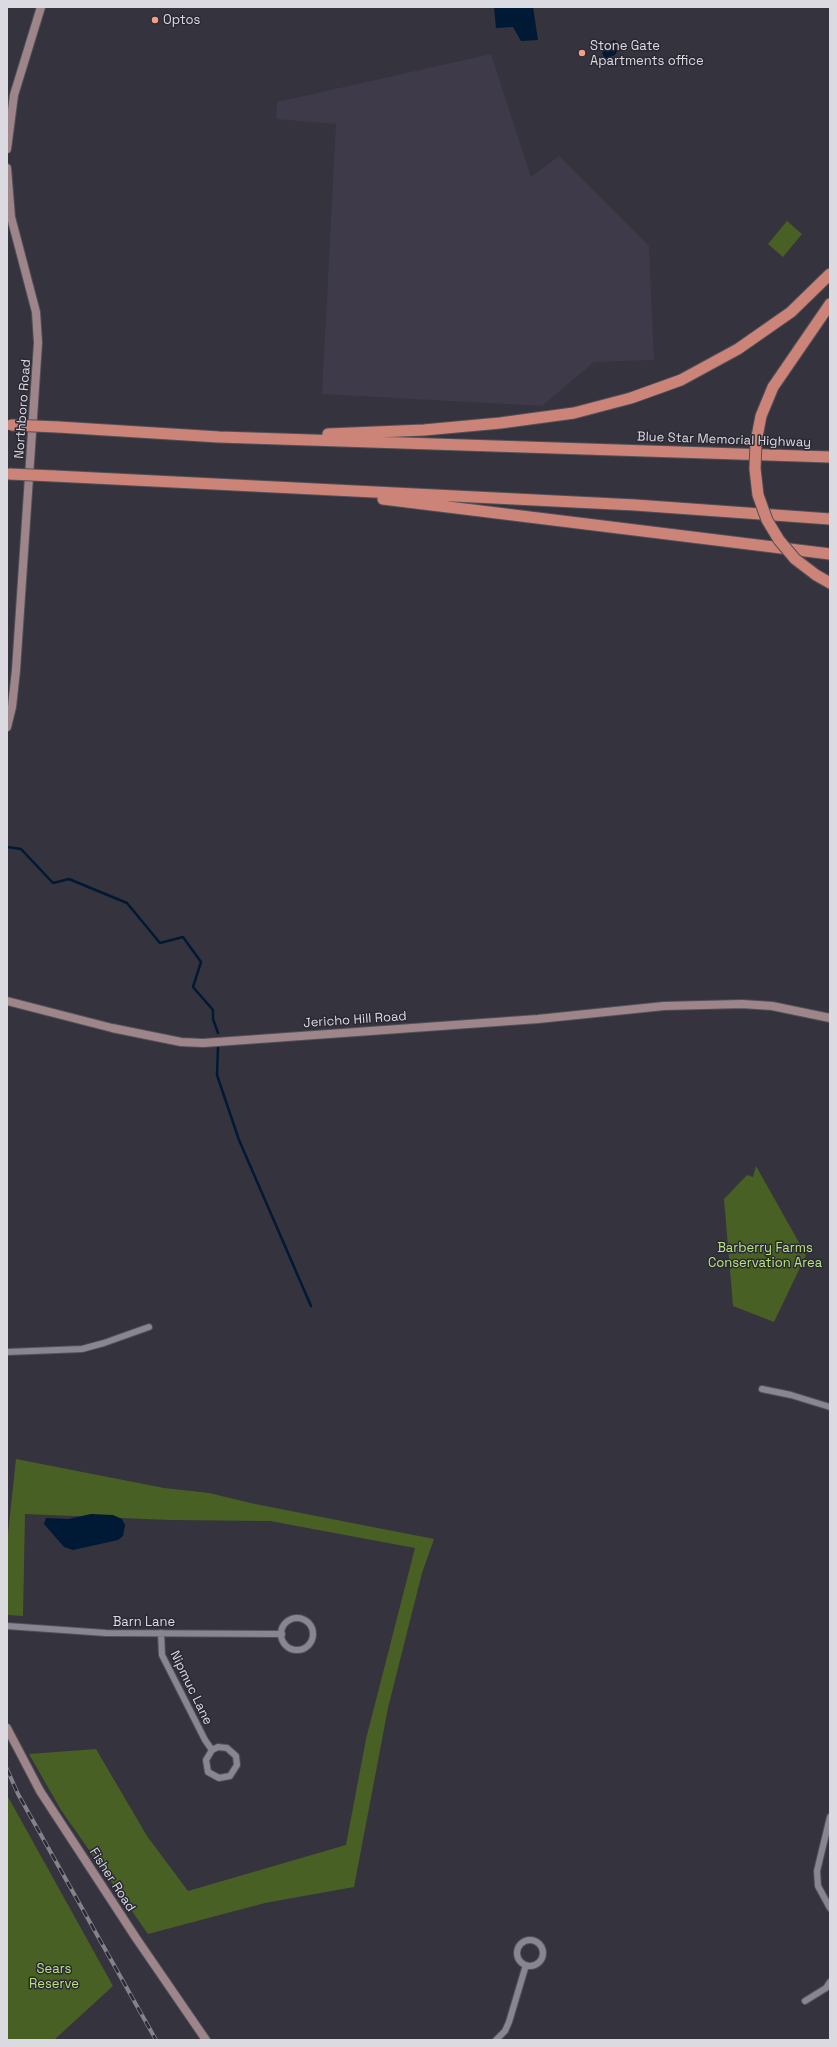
<!DOCTYPE html>
<style>
body{margin:0}
#map{position:relative;width:837px;height:2047px;overflow:hidden;background:#35333d;font-family:"Space Grotesk",sans-serif}
canvas{display:block}
.frame{position:absolute;inset:0;border:8px solid #dcdae1;pointer-events:none}
</style>
<div id="map">
<canvas width="837" height="2047"></canvas>
<div class="frame"></div>
</div>
<script>
const g = document.querySelector('canvas').getContext('2d');
g.lineJoin = 'round';
function fill(path, color) {
  g.fillStyle = color;
  g.fill(path, 'evenodd');
}
function shape(rows) {
  const path = new Path2D();
  for (const r of rows) {
    if (r.length === 3) {
      path.moveTo(r[0] + r[2], r[1]);
      path.arc(r[0], r[1], r[2], 0, 2 * Math.PI);
      continue;
    }
    path.moveTo(r[0], r[1]);
    for (let i = 2; i < r.length; i += 2) path.lineTo(r[i], r[i + 1]);
  }
  return path;
}
function trace(path, color, width, dash) {
  g.strokeStyle = color;
  g.lineWidth = width;
  g.lineCap = dash ? 'butt' : 'round';
  g.setLineDash(dash || []);
  g.stroke(path);
}
function label(font, color, halo, rows, align = 'center') {
  g.font = font + ' "Space Grotesk",sans-serif';
  g.lineWidth = 3;
  g.setLineDash([]);
  g.textBaseline = 'middle';
  g.strokeStyle = halo;
  g.fillStyle = color;
  for (const [text, x, y, turn = 0] of rows) {
    g.save();
    g.translate(x, y);
    g.rotate((+turn || 0) * Math.PI / 180);
    g.textAlign = isNaN(turn) ? turn : align;
    if (halo) g.strokeText(text, 0, 0);
    g.fillText(text, 0, 0);
    g.restore();
  }
}
fill(shape([
 [491,54,531,177,559,156,649,246,654,360,594,362,542,406,322,394,336,124,276,119,277,102]
]), '#3e3a4a');
fill(shape([
 [787,221,802,234,783,257,768,244],
 [756,1166,806,1255,774,1322,733,1306,724,1199,747,1175,753,1177],
 [16,1459,164,1488,209,1493,255,1504,434,1539,422,1573,388,1708,354,1887,265,1903,148,1934,61,1810,29,1754,96,1749,147,1836,188,1891,346,1845,366,1739,415,1548,270,1521,170,1520,25,1514,23,1616,7,1615,7,1543],
 [7,1795,113,1986,54,2040,7,2040]
]), '#496025');
fill(shape([
 [494,7,533,7,538,40,521,41,513,27,496,28],
 [614,40,621,44,620,46,615,55,605,59,602,53,607,44],
 [91,1514,113,1515,122,1519,125,1525,123,1536,118,1540,73,1550,64,1547,44,1524,46,1518,68,1519]
]), '#001934');
trace(shape([
 [7,847,21,849,53,883,69,879,127,903,160,943,183,937,201,962,193,987,213,1010,213,1019,218,1033],
 [218,1048,217,1075,239,1140,311,1306]
]), '#001934', 2.5);
const street = shape([
 [7,1352,82,1349,104,1343,149,1327],
 [762,1389,791,1395,830,1407],
 [297,1634,16],
 [7,1626,106,1633,282,1634],
 [161,1633,162,1655,205,1740,212,1750,218,1747,227,1748,236,1756,237,1765,230,1776,219,1778,208,1772,206,1760,212,1750],
 [830,1817,817,1871,818,1886,830,1908],
 [530,1953,13],
 [805,2001,826,1988,830,1982],
 [496,2040,505,2031,509,2022,526,1965]
]);
const secondary = shape([
 [7,149,14,95,41,7],
 [7,168,11,217,36,312,38,343,16,670,12,707,7,727],
 [7,1001,112,1028,181,1042,203,1043,538,1019,664,1006,742,1004,772,1006,830,1018],
 [7,1728,40,1791,136,1938,206,2040]
]);
const highway = shape([
 [773,387,830,304],
 [58,427,219,437,830,457],
 [328,434,424,430,500,423,574,413,631,398,681,380,738,349,791,312,830,274],
 [54,476,635,505,830,519],
 [383,499,830,554],
 [816,575,830,583]
]);
trace(street, '#525059', 8);
trace(secondary, '#525059', 10);
trace(highway, '#525059', 13);
trace(street, '#888691', 6);
trace(secondary, '#9d858a', 8);
trace(highway, '#cd8478', 11);
const rail = shape([
 [7,1769,18,1794,156,2040]
]);
trace(rail, '#84828a', 4);
trace(rail, '#2b2933', 2.5, [8]);
const highwayBridge = shape([
 [773,387,761,416,756,442,755,469,758,495,767,520,779,540,795,559,816,575],
 [11,425,58,427],
 [9,474,54,476]
]);
trace(highwayBridge, '#525059', 13, []);
trace(highwayBridge, '#cd8478', 11);
for (const [x, y, r, color] of [
 [155,20,4,"#f39f86"],
 [582,53,4,"#f39f86"]
]) {
  const dot = new Path2D();
  dot.arc(x, y, r, 0, 2 * Math.PI);
  g.fillStyle = color;
  g.fill(dot);
  trace(dot, '#2b2933', 1.5);
}
label('13px', '#dcdae1', '#2b2933', [
 ["Optos",163,20],
 ["Stone Gate",590,46],
 ["Apartments office",590,61]
], 'left');
label('13px', '#dcdae1', '#2b2933', [
 ["Northboro Road",23,409,-86],
 ["Blue Star Memorial Highway",724,440,2],
 ["Jericho Hill Road",355,1020,-4],
 ["Barn Lane",144,1622],
 ["Nipmuc Lane",191,1688,64],
 ["Fisher Road",112,1880,57]
]);
label('13px', '#b9e47d', '#2b2933', [
 ["Barberry Farms",765,1248],
 ["Conservation Area",765,1263],
 ["Sears",54,1969],
 ["Reserve",54,1984]
]);
</script>
